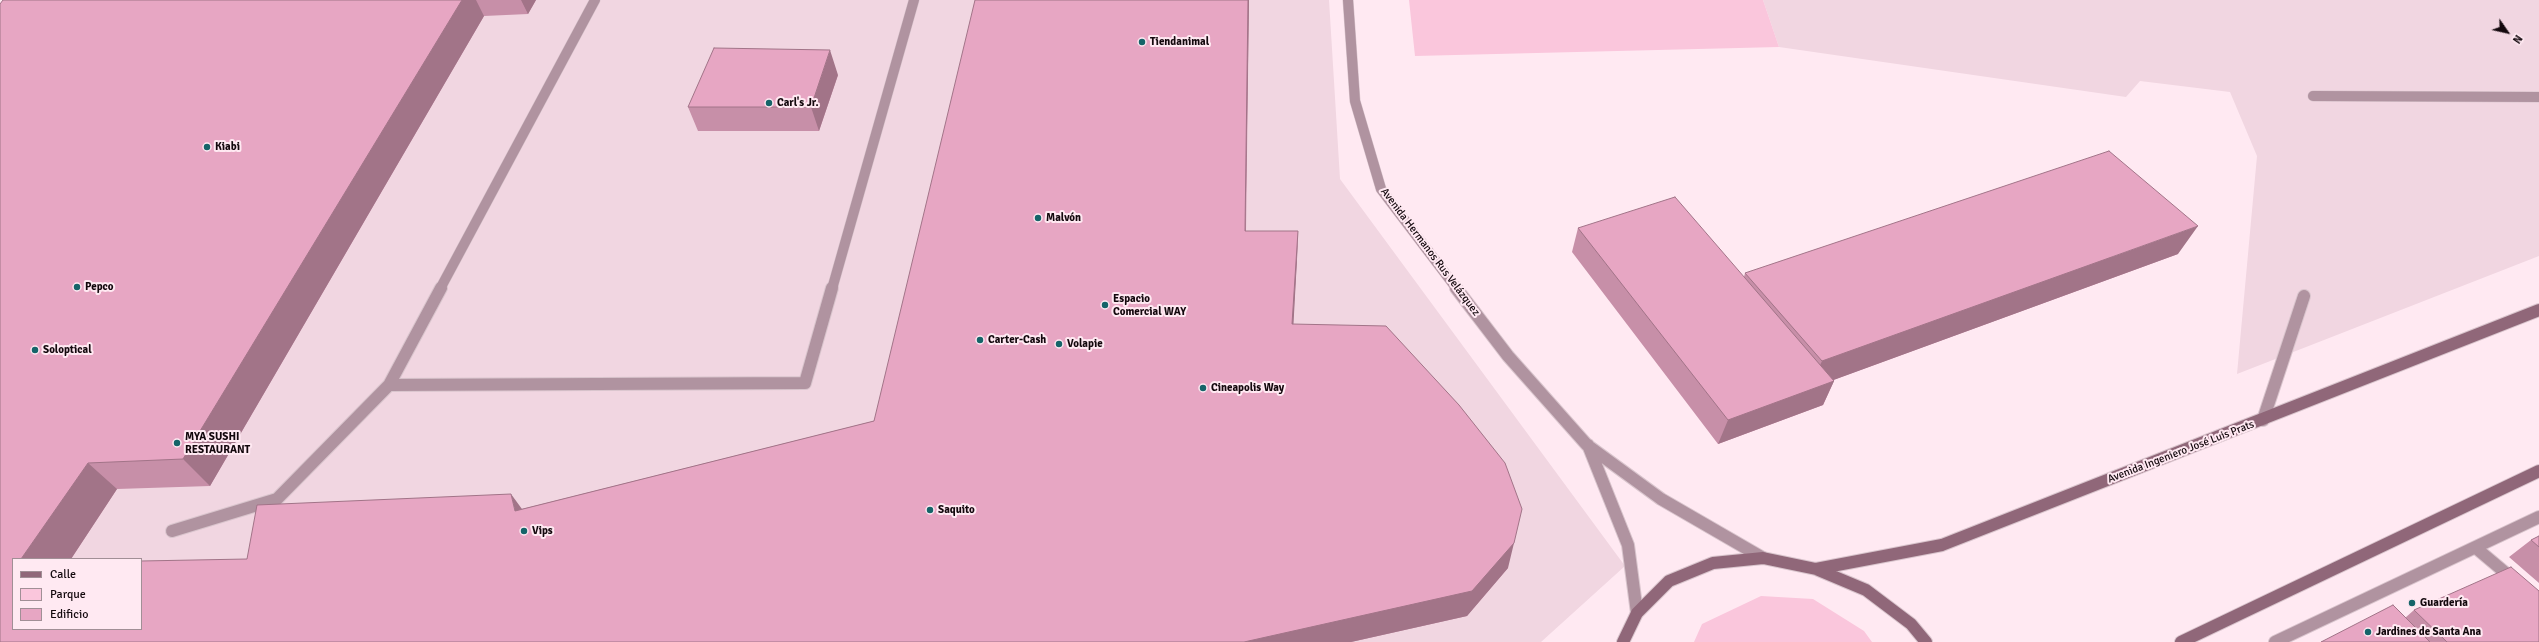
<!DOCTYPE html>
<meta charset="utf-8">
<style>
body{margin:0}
#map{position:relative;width:2539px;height:642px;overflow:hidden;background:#ffe9f2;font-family:Signika,sans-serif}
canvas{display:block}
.legend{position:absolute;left:12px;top:558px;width:130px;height:72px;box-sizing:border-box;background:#ffe9f2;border:1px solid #a18f96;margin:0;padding:5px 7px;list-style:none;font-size:12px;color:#13080d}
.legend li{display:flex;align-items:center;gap:8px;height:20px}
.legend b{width:20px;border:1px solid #a18f96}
.north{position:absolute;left:2487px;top:12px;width:40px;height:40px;-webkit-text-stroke:3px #ffe9f2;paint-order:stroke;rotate:124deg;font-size:11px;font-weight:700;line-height:16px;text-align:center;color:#13080d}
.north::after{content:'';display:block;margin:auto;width:14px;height:18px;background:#13080d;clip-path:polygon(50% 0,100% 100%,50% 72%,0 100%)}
</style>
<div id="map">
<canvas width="2539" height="642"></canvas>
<ul class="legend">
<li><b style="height:5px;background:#906779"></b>Calle</li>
<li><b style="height:11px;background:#fac6dc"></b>Parque</li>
<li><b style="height:11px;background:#e7a6c3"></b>Edificio</li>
</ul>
<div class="north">N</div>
</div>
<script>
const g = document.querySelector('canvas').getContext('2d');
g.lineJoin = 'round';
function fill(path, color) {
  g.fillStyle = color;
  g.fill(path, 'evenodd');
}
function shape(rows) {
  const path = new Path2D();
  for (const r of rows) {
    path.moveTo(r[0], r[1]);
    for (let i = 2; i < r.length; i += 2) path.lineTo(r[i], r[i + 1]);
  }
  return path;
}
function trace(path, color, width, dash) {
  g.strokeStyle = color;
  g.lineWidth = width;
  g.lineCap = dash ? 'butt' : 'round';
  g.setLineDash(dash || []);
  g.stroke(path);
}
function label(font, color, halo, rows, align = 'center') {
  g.font = font + ' Signika,sans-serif';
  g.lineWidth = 4;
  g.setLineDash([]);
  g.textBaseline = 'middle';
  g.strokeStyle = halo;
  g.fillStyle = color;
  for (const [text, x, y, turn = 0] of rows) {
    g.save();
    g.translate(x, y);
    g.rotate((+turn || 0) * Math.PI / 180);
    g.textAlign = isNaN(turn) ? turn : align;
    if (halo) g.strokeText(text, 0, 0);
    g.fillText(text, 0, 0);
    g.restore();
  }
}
fill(shape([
 [28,0,1329,0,1340,179,1625,566,1541,642,0,642,0,39],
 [13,559,141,559,141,629,13,629],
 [1763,0,2539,0,2539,256,2237,374,2257,156,2230,92,2140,81,2126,97,1779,47]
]), '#f1d6e1');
fill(shape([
 [1409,0,1763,0,1779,47,1415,56],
 [1761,596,1813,599,1864,631,1872,642,1694,642,1702,624]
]), '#fac6dc');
const serviceFar1 = shape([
 [2313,96,2539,97],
 [440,289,595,0],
 [832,289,914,0]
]);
const service = shape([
 [441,288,389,385,805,383,832,288],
 [2263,420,2304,296],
 [172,531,277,499,389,385]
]);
const pedestrian = shape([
 [2476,548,2514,580],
 [2275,642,2539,517]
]);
const minorFar1 = shape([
 [1348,0,1355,101,1381,189,1457,289]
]);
const minor = shape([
 [1456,288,1508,356,1587,445,1661,499,1763,558],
 [1588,445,1628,545,1637,613]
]);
const secondary = shape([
 [1816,569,1942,545,2539,310],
 [1623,642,1637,613,1669,581,1713,563,1763,558,1816,569,1866,590,1911,624,1926,642],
 [2181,642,2539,471]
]);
trace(serviceFar1, '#d9c5cd', 11);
trace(service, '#d9c5cd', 14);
trace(pedestrian, '#d9c5cd', 14);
trace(minorFar1, '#d9c5cd', 11);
trace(minor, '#d9c5cd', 14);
trace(secondary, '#d9c5cd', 14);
trace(serviceFar1, '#b093a0', 10);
trace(service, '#b093a0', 12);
trace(pedestrian, '#b093a0', 12);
trace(minorFar1, '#b093a0', 10);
trace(minor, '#b093a0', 12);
trace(secondary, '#906779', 12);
fill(shape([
 [3,0,536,0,528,14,484,16,210,486,117,489,71,559,13,559,13,629,247,559,522,509,874,421,1249,0,1246,231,1298,231,1297,259,1293,324,1508,568,1467,616,1351,642,0,642],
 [838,75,819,131,698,131,688,107],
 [1578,228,1744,277,1745,273,2178,254,1833,380,1834,381,1823,405,1718,444,1572,252],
 [2539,536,2539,583,2509,557,2531,540],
 [2414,610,2539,642,2321,642,2405,618]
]), '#c78fa8');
fill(shape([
 [462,0,476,0,484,16,210,486,183,459],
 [521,0,536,0,528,14],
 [1248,0,1249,0,1245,259,1245,231],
 [830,50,838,75,819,131,811,107],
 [2198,226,2178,254,1809,389,1822,361],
 [1298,231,1297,259,1292,351,1292,324],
 [1834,381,1823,405,1718,444,1728,420],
 [88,463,117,489,71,559,21,559],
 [511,494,530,520,515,511],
 [1514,543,1508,568,1467,616,1351,642,1244,642]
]), '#a27488');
const building = shape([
 [3,0,462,0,183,459,88,463,21,559,13,559,13,629,141,629,141,561,247,559,257,505,511,494,515,511,874,421,975,0,1248,0,1245,231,1298,231,1292,324,1386,326,1459,405,1505,463,1522,509,1514,543,1472,591,1244,642,0,642,0,4,3,0],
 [714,48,830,50,811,107,688,107,714,48],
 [2109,151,2198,226,1822,361,1745,273,2109,151],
 [1675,197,1834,381,1728,420,1578,228,1675,197],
 [2539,536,2539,547,2531,540,2539,536],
 [2511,567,2539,591,2539,642,2447,642,2414,610,2511,567],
 [2393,605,2430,642,2321,642,2393,605]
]);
fill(building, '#e7a6c3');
trace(building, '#a27488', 1);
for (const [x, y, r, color] of [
 [1142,42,4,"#156469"],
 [769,103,4,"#156469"],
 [207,147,4,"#156469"],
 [1038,218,4,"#156469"],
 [77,287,4,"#156469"],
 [1105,305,4,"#156469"],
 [980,340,4,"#156469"],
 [1059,344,4,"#156469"],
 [35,350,4,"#156469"],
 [1203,388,4,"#156469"],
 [177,443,4,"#156469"],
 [930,510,4,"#156469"],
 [524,531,4,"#156469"],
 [2412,603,4,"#156469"],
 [2368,632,4,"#156469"]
]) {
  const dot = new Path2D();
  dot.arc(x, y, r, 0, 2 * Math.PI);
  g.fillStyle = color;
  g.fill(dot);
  trace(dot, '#ffe9f2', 1.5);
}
label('bold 11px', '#13080d', '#ffe9f2', [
 ["Tiendanimal",1150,42],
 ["Carl's Jr.",777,103],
 ["Kiabi",215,147],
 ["Malvón",1046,218],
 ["Pepco",85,287],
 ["Espacio",1113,299],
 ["Comercial WAY",1113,312],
 ["Carter-Cash",988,340],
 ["Volapie",1067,344],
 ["Soloptical",43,350],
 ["Cineapolis Way",1211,388],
 ["MYA SUSHI",185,437],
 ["RESTAURANT",185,450],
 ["Saquito",938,510],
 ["Vips",532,531],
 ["Guardería",2420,603],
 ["Jardines de Santa Ana",2376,632]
], 'left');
label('11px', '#13080d', '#ffe9f2', [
 ["Avenida Hermanos Rus Velázquez",1430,252,53],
 ["Avenida Ingeniero José Luis Prats",2181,452,-21]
]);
</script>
